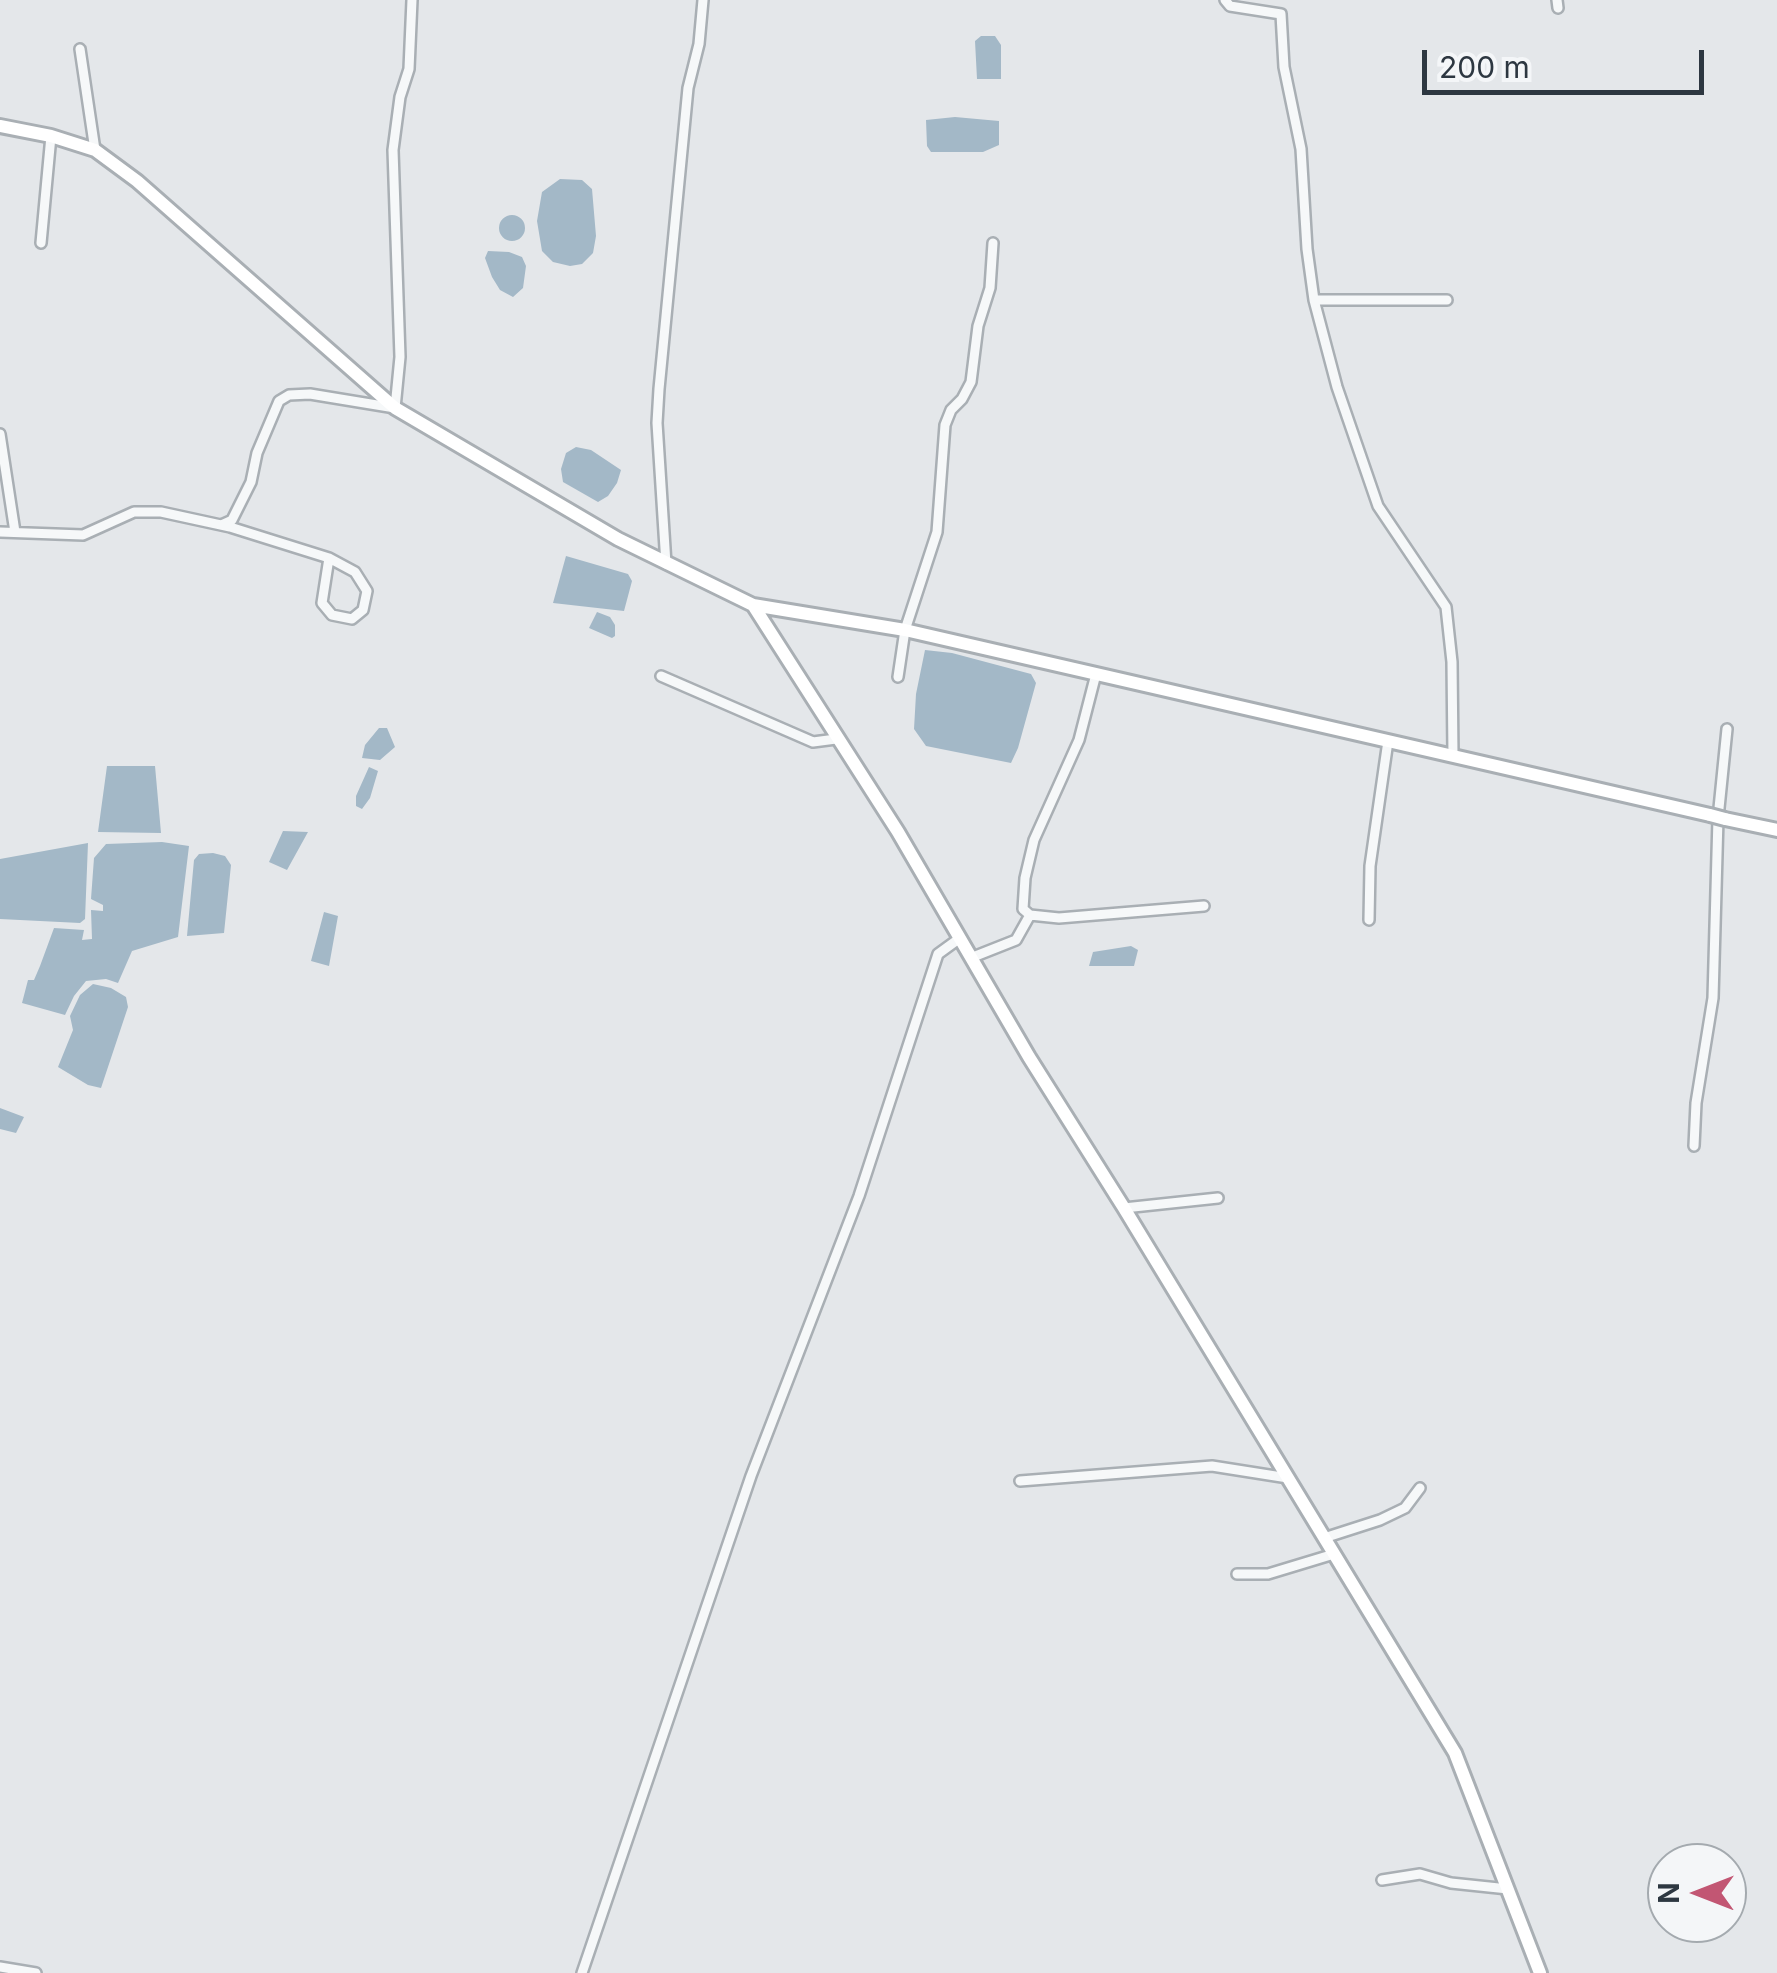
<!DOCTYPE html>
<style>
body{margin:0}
#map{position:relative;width:1777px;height:1973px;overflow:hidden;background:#e4e7ea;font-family:Inter,sans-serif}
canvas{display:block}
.north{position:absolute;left:1647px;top:1843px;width:100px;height:100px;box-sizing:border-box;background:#f4f6f8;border:2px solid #a4aaaf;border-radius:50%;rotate:270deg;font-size:28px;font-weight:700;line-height:40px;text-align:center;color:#2d3741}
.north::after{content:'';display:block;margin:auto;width:35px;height:45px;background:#c25673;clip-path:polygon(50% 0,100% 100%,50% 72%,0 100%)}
.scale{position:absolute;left:1422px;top:50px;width:282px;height:45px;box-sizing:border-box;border:5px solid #2d3741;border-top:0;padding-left:12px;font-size:30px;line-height:35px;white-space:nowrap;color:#2d3741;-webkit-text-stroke:8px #f4f6f8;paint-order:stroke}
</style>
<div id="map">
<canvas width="1777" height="1973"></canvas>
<div class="north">N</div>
<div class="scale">200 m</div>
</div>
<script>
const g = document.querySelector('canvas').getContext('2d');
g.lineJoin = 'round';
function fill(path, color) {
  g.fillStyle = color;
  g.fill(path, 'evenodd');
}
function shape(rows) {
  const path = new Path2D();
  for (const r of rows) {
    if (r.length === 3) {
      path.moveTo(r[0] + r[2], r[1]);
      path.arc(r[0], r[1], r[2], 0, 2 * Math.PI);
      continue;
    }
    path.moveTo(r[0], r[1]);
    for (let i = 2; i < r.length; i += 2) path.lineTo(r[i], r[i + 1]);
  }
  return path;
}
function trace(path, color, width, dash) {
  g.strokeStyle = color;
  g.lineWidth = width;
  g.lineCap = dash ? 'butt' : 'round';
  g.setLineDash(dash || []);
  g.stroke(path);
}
fill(shape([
 [981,36,995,36,1001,45,1001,79,977,79,975,41],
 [955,117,999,121,999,145,983,152,931,152,927,146,926,120],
 [560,179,582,180,592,189,596,236,593,253,582,264,570,266,553,262,542,251,537,221,542,192],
 [512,228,13],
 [488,251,509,252,522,257,526,266,523,288,513,297,500,290,492,277,485,258],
 [576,447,591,450,621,470,617,483,608,496,598,502,563,482,561,469,566,453],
 [566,556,628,574,632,581,624,611,553,603],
 [597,612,610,617,615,625,615,636,612,638,589,628],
 [925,650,952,653,1031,674,1036,683,1018,748,1011,763,926,746,914,729,916,694],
 [379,728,387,728,395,747,380,760,362,758,365,745],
 [107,766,155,766,161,833,98,832],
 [369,767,378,771,370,798,362,809,356,806,356,796],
 [283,831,308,832,287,870,269,862],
 [162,842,189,846,178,937,132,951,118,983,106,979,86,981,74,996,65,1015,22,1003,28,980,34,980,40,966,54,928,84,930,82,940,92,939,91,910,103,911,103,905,91,899,94,858,106,844],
 [88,843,85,919,80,923,0,919,0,859],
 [213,853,225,856,231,865,224,933,187,936,194,860,199,854],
 [324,912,338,916,329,966,311,961],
 [1131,946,1138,950,1134,966,1089,966,1093,952],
 [93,984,111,988,126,997,128,1007,101,1088,88,1085,58,1067,73,1030,70,1016,80,995],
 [0,1108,24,1117,16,1133,0,1129]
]), '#a3b8c7');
const street = shape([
 [1225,0,1230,6,1281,14,1284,67,1301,149,1307,249,1314,300,1337,387,1378,506,1446,607,1452,662,1453,756],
 [1557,0,1558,8],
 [80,49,95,150],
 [41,243,51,136],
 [1314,300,1447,300],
 [0,434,15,532],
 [221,525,232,520,251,482,257,453,279,401,289,395,310,394,395,408,400,357,393,150,400,97,409,69,412,0],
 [0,532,83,535,134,512,161,512,230,527,329,558,355,572,367,591,363,610,352,619,332,615,322,603,329,558],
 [666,564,657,423,659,389,688,88,699,44,703,0],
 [1096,674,1079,740,1034,840,1025,878,1023,909,1030,915,1059,918,1204,906],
 [661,676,813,742,836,739],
 [898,677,905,630,937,532,945,425,951,410,962,399,971,382,978,326,990,288,993,243],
 [1369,920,1370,866,1388,741],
 [973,957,1016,940,1030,915],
 [1694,1146,1696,1103,1713,998,1718,818,1727,729],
 [1124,1208,1218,1198],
 [1020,1481,1212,1466,1288,1478],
 [1324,1538,1380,1520,1405,1508,1420,1488],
 [1237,1574,1268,1574,1334,1554],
 [1382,1880,1420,1874,1451,1883,1508,1889],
 [0,1967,36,1973],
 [582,1973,751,1476,859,1196,938,954,960,938]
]);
const secondary = shape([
 [0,126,51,136,95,150,137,181,395,408,618,539,753,605,905,630,1710,815],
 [753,605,898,832,1029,1057,1124,1208,1455,1753,1540,1973],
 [1725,819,1777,830]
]);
trace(street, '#a9afb4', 14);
trace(secondary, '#a9afb4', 18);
trace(street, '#f6f8f9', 9);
trace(secondary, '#fff', 12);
const secondaryBridge = shape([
 [1710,815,1725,819]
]);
trace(secondaryBridge, '#a9afb4', 18, []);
trace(secondaryBridge, '#fff', 12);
</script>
